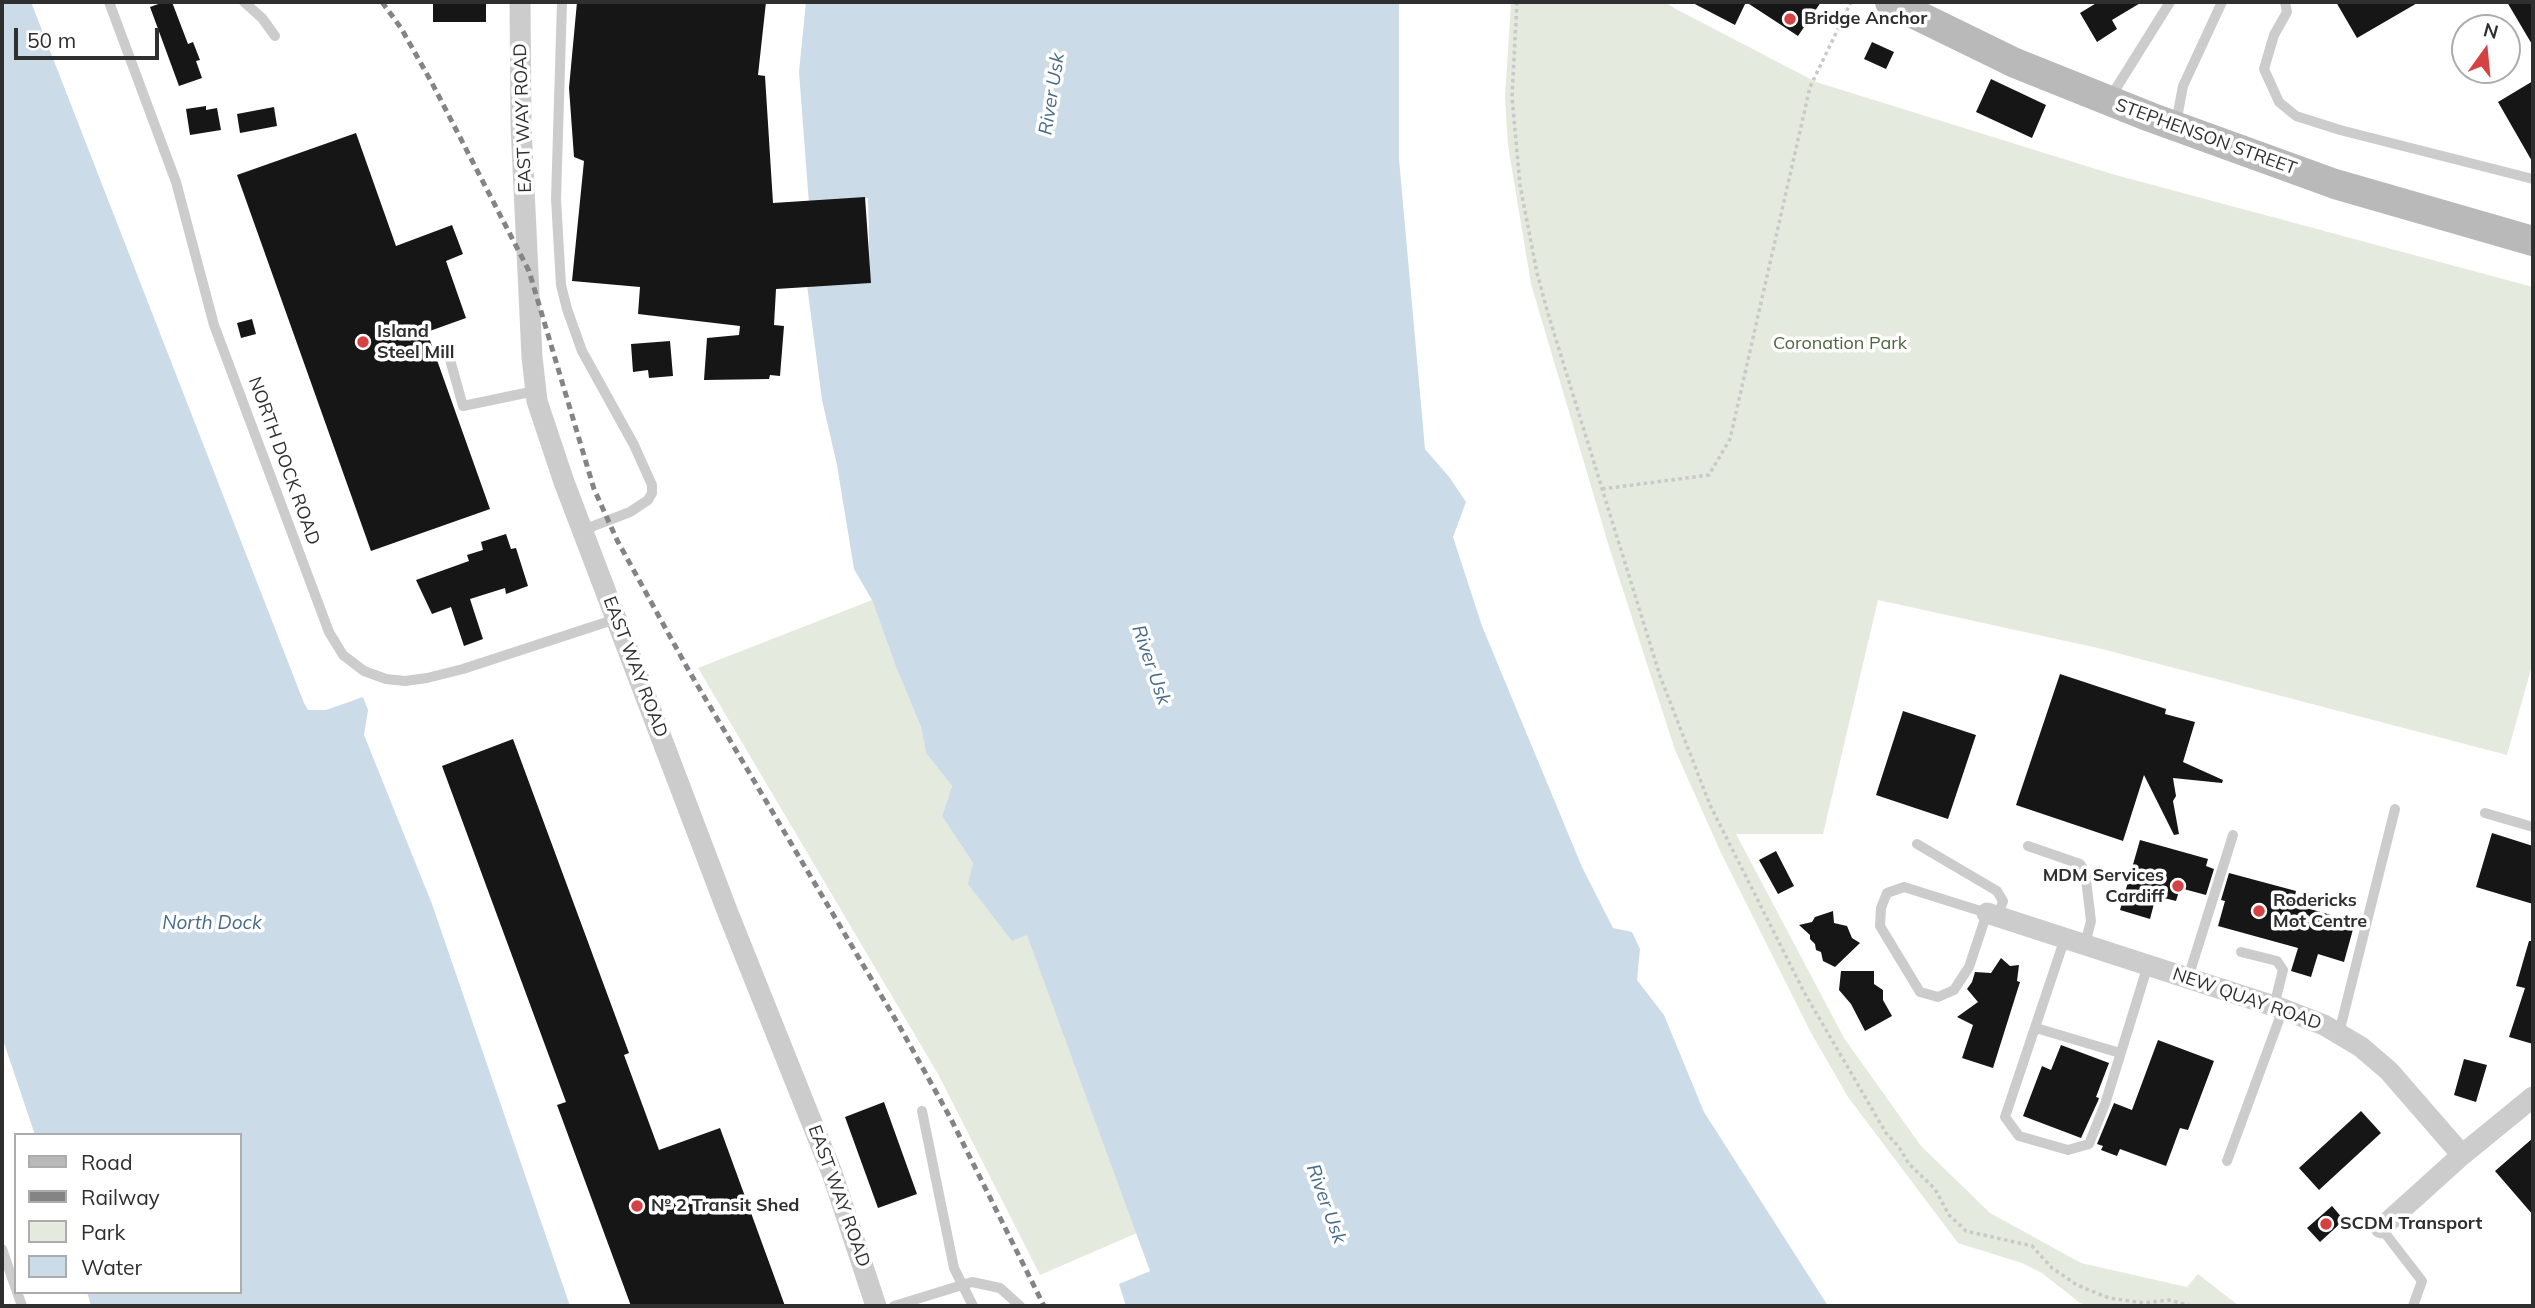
<!DOCTYPE html>
<meta charset="utf-8">
<style>
body{margin:0}
#map{position:relative;width:2535px;height:1308px;overflow:hidden;background:#fff;font-family:Mulish,sans-serif}
canvas{display:block}
.frame{position:absolute;inset:0;border:4px solid #2f2f2f;pointer-events:none}
.legend{position:absolute;left:14px;top:1133px;width:228px;height:161px;box-sizing:border-box;background:#fff;border:2px solid #acacac;margin:0;padding:9px 12px;list-style:none;font-size:21px;color:#2f2f2f}
.legend li{display:flex;align-items:center;gap:14px;height:35px}
.legend b{width:35px;border:2px solid #acacac}
.north{position:absolute;left:2451px;top:14px;width:70px;height:70px;box-sizing:border-box;background:#fff;border:2px solid #acacac;border-radius:50%;rotate:15deg;font-size:19px;font-weight:700;line-height:28px;text-align:center;color:#2f2f2f}
.north::after{content:'';display:block;margin:auto;width:24px;height:32px;background:#d44243;clip-path:polygon(50% 0,100% 100%,50% 72%,0 100%)}
.scale{position:absolute;left:14px;top:28px;width:145px;height:32px;box-sizing:border-box;border:4px solid #2f2f2f;border-top:0;padding-left:9px;font-size:21px;line-height:24px;white-space:nowrap;color:#2f2f2f;-webkit-text-stroke:5px #fff;paint-order:stroke}
</style>
<div id="map">
<canvas width="2535" height="1308"></canvas>
<div class="frame"></div>
<ul class="legend">
<li><b style="height:9px;background:#b9b9b9"></b>Road</li>
<li><b style="height:9px;background:#848484"></b>Railway</li>
<li><b style="height:19px;background:#e4eade"></b>Park</li>
<li><b style="height:19px;background:#ccdbe8"></b>Water</li>
</ul>
<div class="north">N</div>
<div class="scale">50 m</div>
</div>
<script>
const g = document.querySelector('canvas').getContext('2d');
g.lineJoin = 'round';
function fill(path, color) {
  g.fillStyle = color;
  g.fill(path, 'evenodd');
}
function shape(rows) {
  const path = new Path2D();
  for (const r of rows) {
    path.moveTo(r[0], r[1]);
    for (let i = 2; i < r.length; i += 2) path.lineTo(r[i], r[i + 1]);
  }
  return path;
}
function trace(path, color, width, dash) {
  g.strokeStyle = color;
  g.lineWidth = width;
  g.lineCap = dash ? 'butt' : 'round';
  g.setLineDash(dash || []);
  g.stroke(path);
}
function label(font, color, halo, rows, align = 'center') {
  g.font = font + ' Mulish,sans-serif';
  g.lineWidth = 7;
  g.setLineDash([]);
  g.textBaseline = 'middle';
  g.strokeStyle = halo;
  g.fillStyle = color;
  for (const [text, x, y, turn = 0] of rows) {
    g.save();
    g.translate(x, y);
    g.rotate((+turn || 0) * Math.PI / 180);
    g.textAlign = isNaN(turn) ? turn : align;
    if (halo) g.strokeText(text, 0, 0);
    g.fillText(text, 0, 0);
    g.restore();
  }
}
fill(shape([
 [1511,2,1666,2,1674,8,1816,82,2112,174,2533,287,2533,662,2507,755,2098,648,1878,600,1823,834,1736,834,1844,1038,1921,1146,1990,1213,2081,1263,2187,1287,2198,1274,2239,1306,2090,1306,2080,1303,2042,1273,2022,1263,1958,1243,1848,1097,1810,1031,1722,855,1675,750,1610,550,1531,284,1508,145,1505,97],
 [872,600,896,667,921,727,926,753,952,786,942,816,973,863,1027,934,1137,1233,1040,1275,938,1074,698,668]
]), '#e4eade');
fill(shape([
 [2,2,31,2,304,703,308,710,326,710,363,697,368,710,364,735,432,904,570,1306,91,1306,87,1292,240,1292,240,1135,35,1135,2,1037],
 [806,2,1399,2,1399,159,1425,449,1450,478,1466,502,1453,537,1482,626,1582,867,1613,928,1632,932,1640,949,1637,980,1664,1015,1704,1112,1828,1306,1126,1306,1119,1284,1150,1271,1027,935,1012,941,968,884,973,863,942,816,952,786,926,753,921,727,896,667,872,600,854,569,837,465,822,400,807,285,870,283,868,198,809,204,799,72]
]), '#ccdbe8');
fill(shape([
 [164,2,172,2,188,44,193,42,200,60,196,61,202,78,179,86,150,7],
 [433,2,486,2,486,22,433,22],
 [577,2,766,2,758,75,765,76,773,203,865,197,871,283,776,289,774,325,784,326,780,376,770,375,769,379,704,380,707,338,739,335,740,326,638,314,640,287,572,281,584,161,574,157,569,88],
 [1691,2,1821,2,1798,36,1746,2,1735,25],
 [2098,2,2142,2,2112,20,2117,29,2097,42,2080,13],
 [2336,2,2419,2,2357,38],
 [2507,2,2533,2,2533,46],
 [1872,42,1894,52,1886,69,1864,59],
 [1991,79,2046,105,2032,138,1976,112],
 [2533,81,2533,163,2498,102],
 [206,106,206,110,217,108,221,130,190,135,186,109],
 [274,107,277,126,240,133,237,114],
 [356,133,396,246,452,225,463,254,446,261,466,318,427,332,490,509,371,551,237,175],
 [252,319,256,334,241,338,237,323],
 [670,341,673,376,649,378,648,370,633,372,631,344],
 [506,534,511,549,516,548,528,586,506,594,505,588,470,599,483,639,464,646,451,607,432,614,416,580,469,561,467,555,483,550,481,542],
 [2060,674,2166,709,2165,714,2195,722,2183,762,2223,780,2222,783,2173,778,2176,796,2173,801,2179,834,2174,835,2144,775,2123,841,2016,805],
 [1903,711,1976,735,1948,819,1876,795],
 [513,739,629,1053,624,1055,659,1150,720,1128,785,1306,631,1306,557,1105,566,1102,442,766],
 [2492,833,2533,846,2533,904,2476,887],
 [2140,840,2208,859,2206,866,2214,869,2206,895,2180,888,2176,901,2156,896,2150,919,2120,910],
 [1776,851,1794,886,1778,894,1759,860],
 [2229,873,2296,891,2293,904,2355,922,2344,962,2318,954,2311,977,2291,971,2298,948,2218,926,2225,901,2221,900],
 [1833,911,1834,923,1847,926,1852,938,1860,943,1835,967,1823,961,1821,952,1816,950,1815,944,1810,939,1810,935,1799,925,1812,922,1815,917],
 [2529,941,2533,941,2533,1044,2509,1037,2525,988,2516,986],
 [2001,958,2010,966,2019,965,2017,981,2020,982,1993,1068,1962,1058,1973,1025,1957,1017,1978,1002,1967,989,1972,982,1975,972,1991,973],
 [1841,971,1874,971,1874,984,1883,990,1883,1000,1892,1016,1865,1031,1851,1004,1839,990],
 [2158,1040,2214,1061,2188,1130,2180,1128,2166,1166,2120,1149,2117,1156,2101,1150,2103,1146,2097,1144,2114,1103,2132,1110],
 [2061,1045,2109,1063,2096,1097,2099,1098,2098,1101,2081,1138,2023,1116,2042,1066,2051,1070],
 [2464,1059,2487,1065,2476,1102,2454,1095],
 [884,1102,917,1194,878,1208,845,1117],
 [2361,1111,2381,1133,2319,1190,2299,1168],
 [2533,1138,2533,1215,2495,1171],
 [2332,1206,2344,1220,2320,1242,2307,1228]
]), '#161616');
trace(shape([
 [1517,2,1512,97,1520,185,1537,273,1549,317,1660,676,1710,805,1804,992,1886,1133,1899,1147,1909,1164,1935,1189,1949,1215,1966,1231,2032,1246,2052,1268,2077,1285,2109,1298,2144,1303,2169,1300,2191,1306],
 [1602,489,1709,475,1730,439,1810,87,1851,2]
]), '#c9c9c9', 3.5, [3.5, 3.5]);
trace(shape([
 [109,2,176,182,214,325,329,632,343,655,364,671,386,679,405,681,427,678,463,669,616,619],
 [244,2,262,18,275,36],
 [562,2,556,199,561,285,567,309,582,351,634,445,652,485,652,493,648,500,630,512,583,530],
 [2285,2,2287,12,2274,35,2264,69,2279,102,2296,116,2340,130,2533,179],
 [2110,98,2170,2],
 [2176,123,2183,86,2222,2],
 [449,356,463,406,535,391],
 [2485,813,2533,827],
 [1917,844,1997,891,2003,901,1998,916],
 [2028,846,2080,864,2085,871,2091,921,2085,944],
 [1904,887,1987,913,1969,967,1954,990,1938,997,1920,992,1880,926,1881,908,1887,893,1904,887],
 [2065,938,2005,1117,2019,1136,2068,1150,2089,1144,2105,1104,2148,965],
 [2241,952,2277,961,2283,970,2274,1006],
 [2188,978,2233,835],
 [2036,1028,2120,1053],
 [2339,1033,2395,809],
 [922,1111,954,1268,973,1306],
 [2227,1161,2283,1009],
 [2381,1228,2422,1281,2413,1306],
 [2,1249,16,1289],
 [17,1292,22,1306],
 [894,1306,972,1282,1000,1288,1020,1306]
]), '#ccc', 10);
trace(shape([
 [520,2,521,125,532,357,537,401,564,482,728,913,832,1173,876,1306],
 [1987,913,2283,1009,2324,1025,2361,1047,2389,1071,2462,1155],
 [2381,1228,2462,1155,2533,1097]
]), '#ccc', 21);
trace(shape([
 [1890,2,2015,63,2150,117,2335,184,2533,241]
]), '#b9b9b9', 30);
trace(shape([
 [382,2,401,28,432,83,529,271,594,489,617,540,689,671,901,1029,951,1119,1044,1306]
]), '#848484', 5, [7, 5]);
for (const [x, y, r, color] of [
 [1790,19,7,"#d44243"],
 [363,342,7,"#d44243"],
 [2178,886,7,"#d44243"],
 [2259,911,7,"#d44243"],
 [637,1206,7,"#d44243"],
 [2326,1224,7,"#d44243"]
]) {
  const dot = new Path2D();
  dot.arc(x, y, r, 0, 2 * Math.PI);
  g.fillStyle = color;
  g.fill(dot);
  trace(dot, '#fff', 2.5);
}
label('bold 18px', '#2f2f2f', '#fff', [
 ["Bridge Anchor",1804,19],
 ["Island",377,332],
 ["Steel Mill",377,353],
 ["MDM Services",2164,876,"right"],
 ["Cardiff",2164,897,"right"],
 ["Rodericks",2273,901],
 ["Mot Centre",2273,922],
 ["№ 2 Transit Shed",651,1206],
 ["SCDM Transport",2340,1224]
], 'left');
label('18px', '#2f2f2f', '#fff', [
 ["EAST WAY ROAD",523,118,-92],
 ["STEPHENSON STREET",2206,137,20],
 ["NORTH DOCK ROAD",284,461,70],
 ["EAST WAY ROAD",635,667,69],
 ["NEW QUAY ROAD",2247,999,19],
 ["EAST WAY ROAD",839,1196,70]
]);
label('18px', '#4f6640', '#fff', [
 ["Coronation Park",1840,344]
]);
label('italic 19px', '#456a89', '#fff', [
 ["River Usk",1052,94,-81],
 ["River Usk",1151,665,71],
 ["North Dock",212,923],
 ["River Usk",1326,1204,70]
]);
</script>
